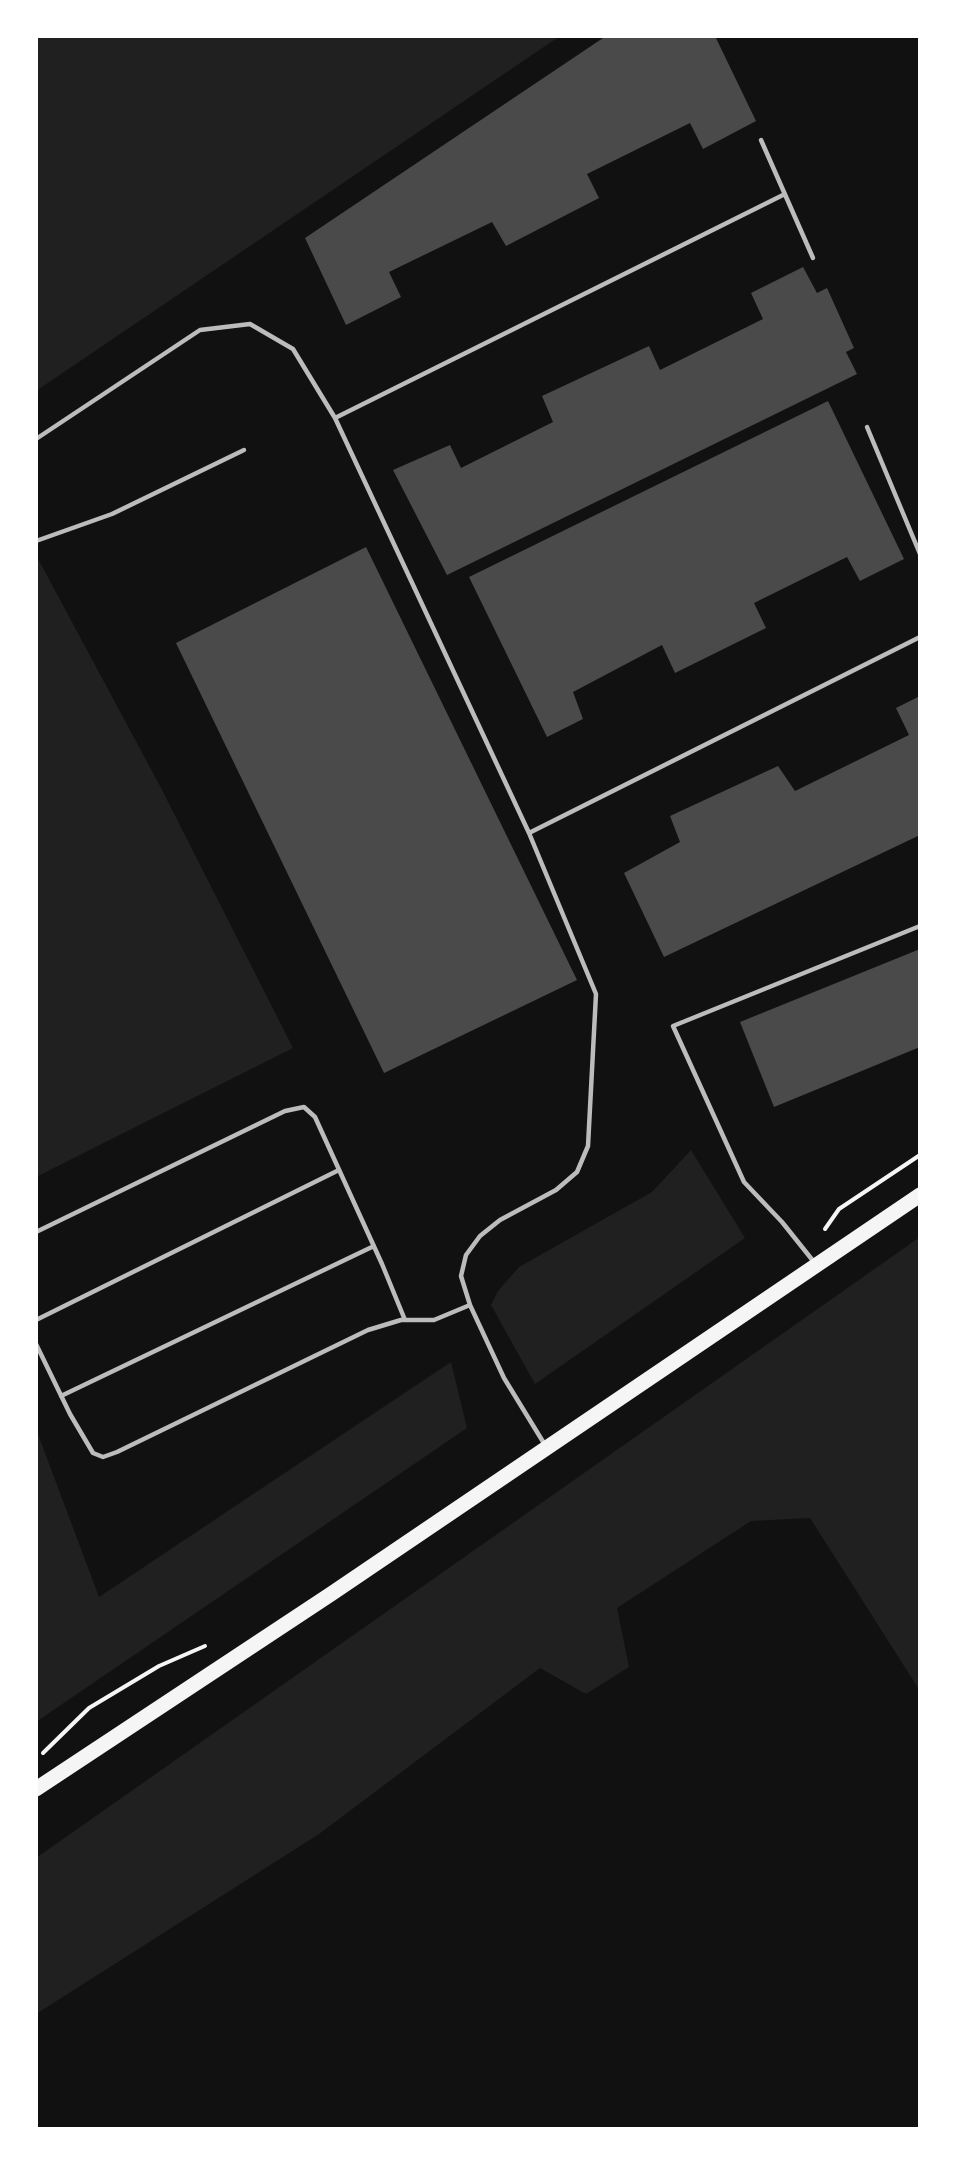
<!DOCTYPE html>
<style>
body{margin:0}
#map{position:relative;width:956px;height:2165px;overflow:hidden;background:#111;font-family:"Playfair Display",serif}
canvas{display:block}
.frame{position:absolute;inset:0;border:38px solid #fff;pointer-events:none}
</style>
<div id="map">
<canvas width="956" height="2165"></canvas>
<div class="frame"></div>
</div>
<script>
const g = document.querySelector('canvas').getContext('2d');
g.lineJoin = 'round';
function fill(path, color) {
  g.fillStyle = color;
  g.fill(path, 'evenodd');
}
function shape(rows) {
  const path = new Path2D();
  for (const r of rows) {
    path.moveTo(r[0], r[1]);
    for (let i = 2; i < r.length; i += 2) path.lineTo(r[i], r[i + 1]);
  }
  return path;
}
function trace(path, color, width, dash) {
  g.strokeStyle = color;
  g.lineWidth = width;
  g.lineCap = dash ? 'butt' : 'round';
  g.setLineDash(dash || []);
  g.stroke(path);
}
fill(shape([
 [36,36,560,36,36,391],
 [36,555,160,786,293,1048,36,1177],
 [691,1150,745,1238,535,1384,491,1305,498,1291,519,1267,652,1192],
 [920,1237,920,1691,810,1518,751,1521,617,1608,629,1667,586,1694,540,1668,319,1834,36,2014,36,1858],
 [451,1362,467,1428,36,1722,36,1429,99,1597]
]), '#202020');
fill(shape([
 [606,36,715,36,756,121,703,149,690,123,587,174,599,198,506,246,492,222,389,272,401,297,346,325,305,238],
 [803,267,817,293,827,288,854,348,846,352,857,374,447,575,393,470,450,445,461,468,553,422,542,396,649,346,660,370,763,319,751,293],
 [828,401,904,559,860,581,847,557,754,603,766,628,675,673,662,645,573,692,583,719,547,737,469,577],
 [366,547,577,980,384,1073,176,643],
 [920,696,920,835,664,957,624,873,680,842,670,816,778,766,795,791,909,735,896,708],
 [920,949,920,1047,774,1107,740,1022]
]), '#4a4a4a');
trace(shape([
 [825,1229,839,1209,920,1155],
 [43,1753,89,1708,159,1666,205,1646]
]), '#f5f5f5', 4);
trace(shape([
 [761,140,813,258],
 [335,418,785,194],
 [867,427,920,554],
 [36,439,200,330,250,324,293,349,335,418,529,833,596,994,588,1146,577,1172,556,1190,500,1220,480,1236,466,1255,461,1276,470,1305,504,1378,545,1445],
 [36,541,112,514,244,450],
 [529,833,920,637],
 [36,1232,285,1111,304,1107,315,1117,382,1264,405,1320],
 [814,1262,782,1222,744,1182,673,1026,920,926],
 [36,1320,339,1170],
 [36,1344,70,1414,93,1453,103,1457,117,1452,368,1330,401,1320,434,1320,470,1305],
 [61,1396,374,1246]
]), '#bcbcbc', 4.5);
trace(shape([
 [36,1789,331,1594,920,1195]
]), '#f5f5f5', 15);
</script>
